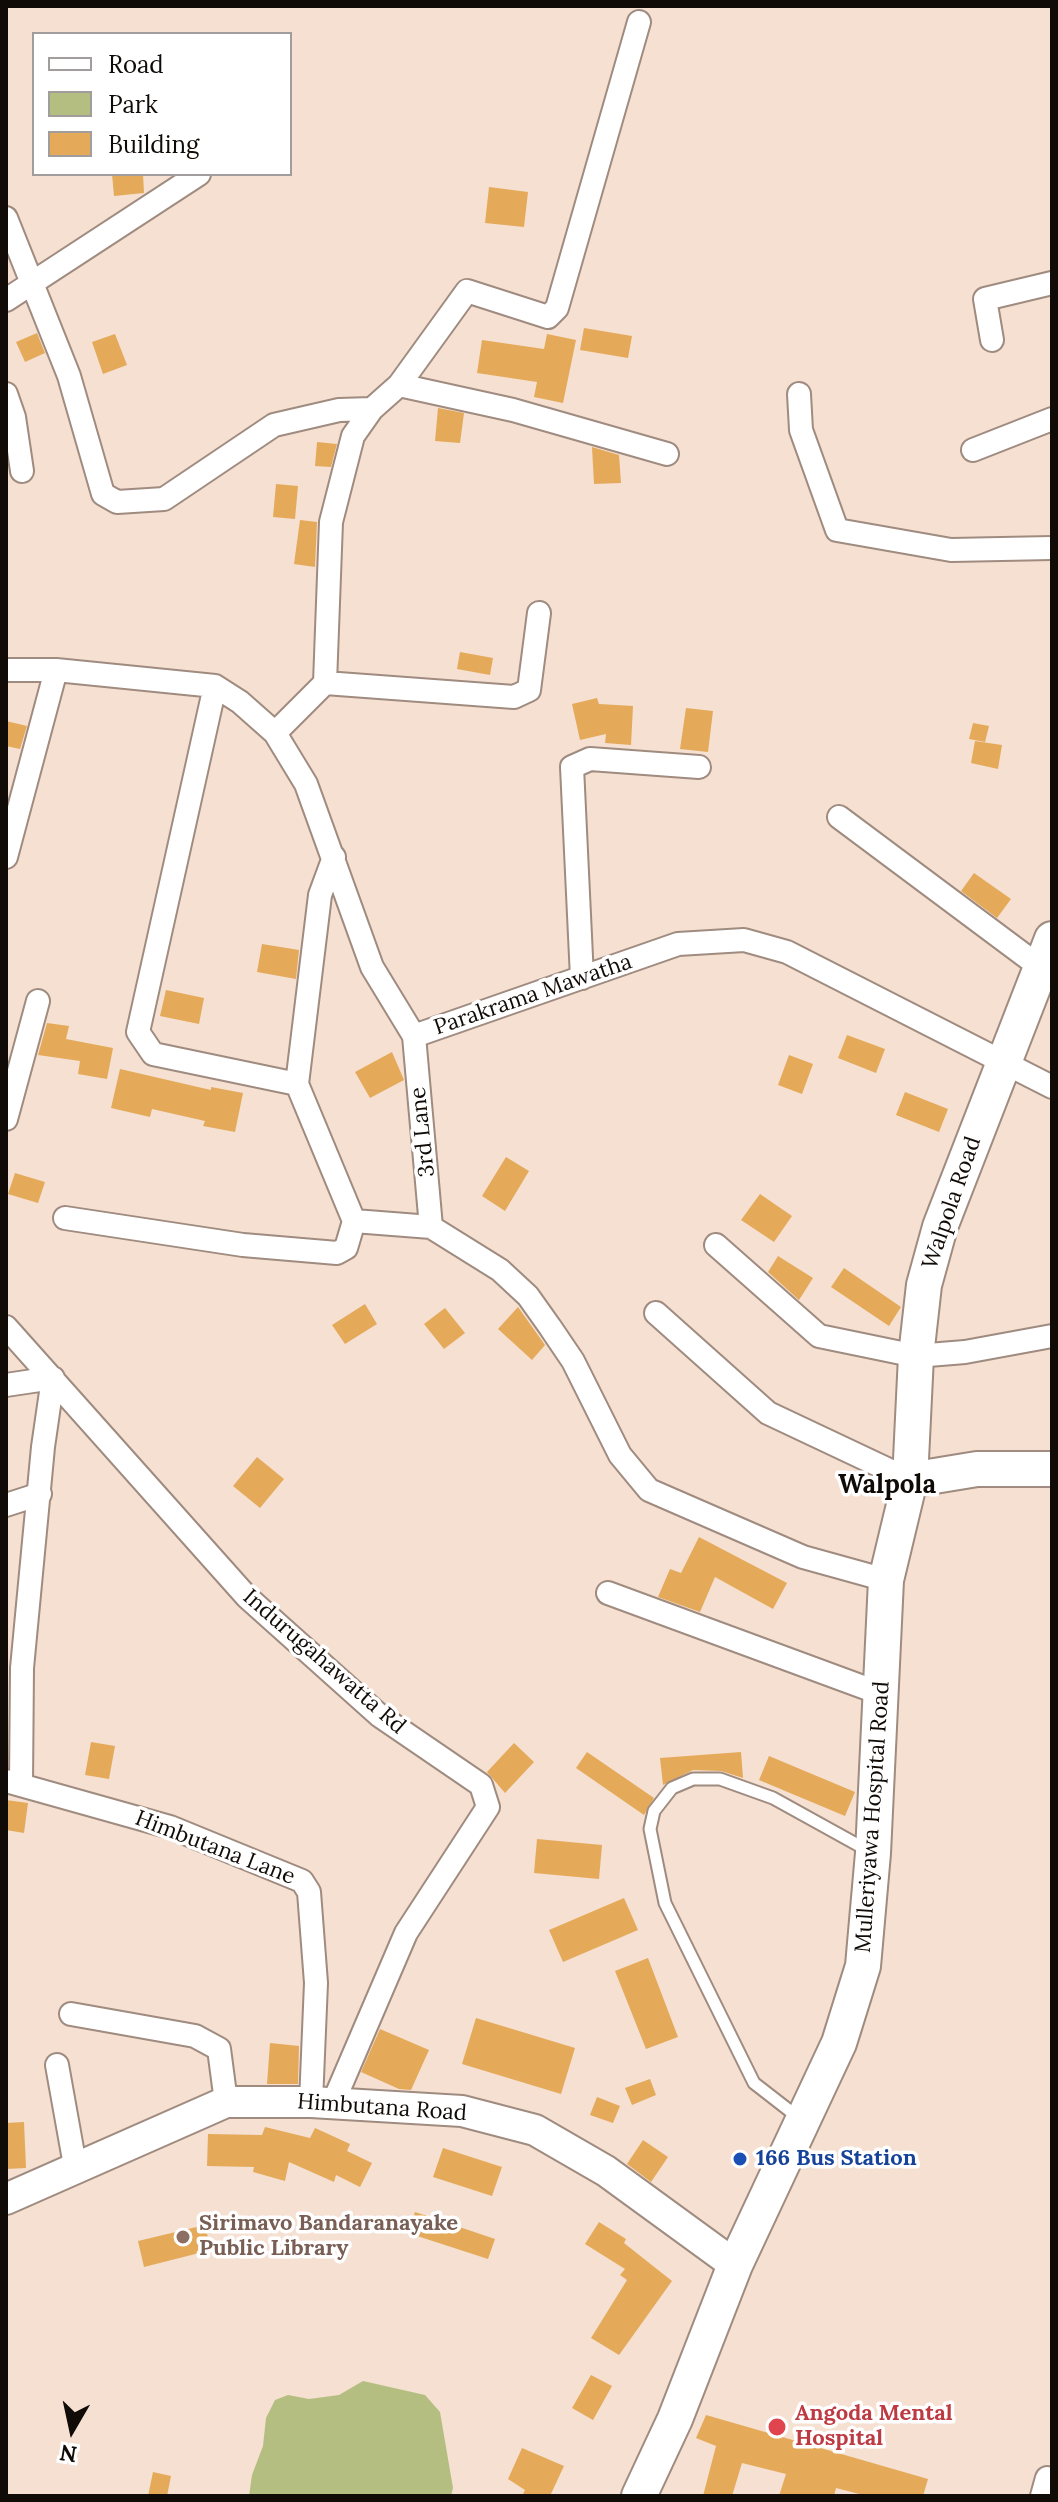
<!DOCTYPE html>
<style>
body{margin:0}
#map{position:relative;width:1058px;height:2502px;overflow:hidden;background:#f5e0d2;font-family:Lora,serif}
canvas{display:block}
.frame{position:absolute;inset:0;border:8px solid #110b07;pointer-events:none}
.legend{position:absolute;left:32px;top:32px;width:260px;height:144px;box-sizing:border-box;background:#fff;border:2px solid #a09d9c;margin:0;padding:10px 14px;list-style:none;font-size:24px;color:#110b07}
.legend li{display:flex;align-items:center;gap:16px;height:40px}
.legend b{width:40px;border:2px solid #a09d9c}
.north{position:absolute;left:32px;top:2390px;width:80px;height:80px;-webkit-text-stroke:6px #fff;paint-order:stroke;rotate:189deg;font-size:22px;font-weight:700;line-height:32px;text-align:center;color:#110b07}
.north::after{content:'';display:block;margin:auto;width:28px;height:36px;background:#110b07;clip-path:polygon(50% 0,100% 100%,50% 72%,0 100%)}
</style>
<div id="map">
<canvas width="1058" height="2502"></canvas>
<div class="frame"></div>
<ul class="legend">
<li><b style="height:10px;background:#fff"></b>Road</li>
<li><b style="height:22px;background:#b4be81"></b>Park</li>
<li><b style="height:22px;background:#e4aa59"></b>Building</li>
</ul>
<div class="north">N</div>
</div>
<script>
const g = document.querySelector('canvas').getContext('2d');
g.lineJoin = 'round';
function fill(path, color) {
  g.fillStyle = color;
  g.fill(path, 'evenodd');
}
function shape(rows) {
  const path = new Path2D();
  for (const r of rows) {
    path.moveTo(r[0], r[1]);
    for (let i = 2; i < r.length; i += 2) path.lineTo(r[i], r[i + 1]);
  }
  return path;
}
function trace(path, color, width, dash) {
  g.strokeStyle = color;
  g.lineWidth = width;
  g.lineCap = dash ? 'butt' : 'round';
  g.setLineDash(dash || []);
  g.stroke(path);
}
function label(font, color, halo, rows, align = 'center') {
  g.font = font + ' Lora,serif';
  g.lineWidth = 7;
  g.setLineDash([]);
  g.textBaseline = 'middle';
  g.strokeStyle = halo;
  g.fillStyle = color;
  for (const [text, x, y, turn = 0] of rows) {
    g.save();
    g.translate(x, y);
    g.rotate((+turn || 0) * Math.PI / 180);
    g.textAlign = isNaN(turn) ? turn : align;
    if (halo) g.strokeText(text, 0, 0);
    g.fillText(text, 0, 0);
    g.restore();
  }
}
fill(shape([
 [363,2381,425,2395,440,2412,453,2488,451,2496,249,2496,252,2475,263,2446,266,2418,275,2400,288,2395,309,2399,339,2395]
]), '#b4be81');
fill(shape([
 [112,174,143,174,144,193,114,196],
 [489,187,528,192,524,227,485,223],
 [584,328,632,336,628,358,580,350],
 [37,333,45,353,25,362,16,342],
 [115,334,127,365,103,374,92,342],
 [547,334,576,340,563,403,534,397,537,382,477,373,482,340,544,349],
 [438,408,464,413,460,443,435,441],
 [317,442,337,444,331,467,315,466],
 [592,447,619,455,621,483,594,484],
 [276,484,298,486,295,519,273,517],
 [300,520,317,522,315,567,294,564],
 [460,652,493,658,490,675,457,669],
 [597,698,599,704,633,706,631,745,605,743,606,734,580,740,572,704],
 [686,708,713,711,708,752,680,749],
 [6,721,27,726,20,749,6,746],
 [973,723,989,726,985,742,969,739],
 [975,741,1002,745,998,769,971,763],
 [974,873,1011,899,997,918,961,891],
 [262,944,299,950,296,979,257,972],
 [166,990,204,998,199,1024,160,1016],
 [47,1023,69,1026,66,1039,113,1048,107,1079,78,1074,80,1061,38,1055],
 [847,1035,885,1049,876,1073,838,1058],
 [392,1052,404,1080,370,1098,355,1072],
 [789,1055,813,1064,802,1094,778,1085],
 [120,1069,211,1090,211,1087,243,1093,235,1132,203,1126,205,1121,152,1109,150,1117,111,1108],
 [905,1092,948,1109,939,1132,896,1115],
 [506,1157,529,1171,505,1211,482,1196],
 [15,1173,45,1182,38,1203,8,1194],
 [760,1194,792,1216,774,1242,741,1220],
 [778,1256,813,1278,799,1300,768,1272],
 [844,1268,901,1307,889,1326,831,1287],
 [365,1304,377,1324,345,1344,332,1325],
 [518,1307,545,1345,532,1360,498,1329],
 [445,1308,465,1333,444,1349,424,1324],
 [257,1457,284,1479,260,1508,233,1486],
 [699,1537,787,1583,773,1609,715,1577,700,1612,658,1597,670,1569,681,1573],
 [91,1742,115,1746,109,1779,85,1775],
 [514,1743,534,1762,505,1793,487,1772],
 [587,1752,654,1798,644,1815,576,1768],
 [741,1752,743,1778,721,1771,693,1770,663,1785,660,1758],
 [769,1756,855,1792,845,1816,759,1780],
 [6,1800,28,1803,24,1833,6,1830],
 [537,1839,602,1845,599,1879,534,1873],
 [624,1898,638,1930,563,1962,549,1930],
 [648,1958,678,2037,646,2049,615,1971],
 [476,2018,575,2048,561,2094,462,2064],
 [380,2029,429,2050,411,2090,399,2089,361,2072],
 [270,2043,299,2046,298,2084,267,2084],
 [650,2079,656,2095,632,2105,625,2088],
 [597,2097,620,2106,613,2123,590,2115],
 [24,2122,26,2168,6,2169,6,2123],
 [265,2127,310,2138,315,2128,350,2144,347,2151,372,2163,360,2187,336,2175,334,2182,289,2162,285,2181,253,2172,254,2167,207,2166,208,2134,262,2135],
 [643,2140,668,2157,651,2182,627,2164],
 [443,2148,502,2167,492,2196,433,2177],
 [415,2212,495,2239,488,2259,408,2233],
 [599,2222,626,2239,624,2243,672,2281,619,2355,591,2338,627,2280,620,2275,625,2269,585,2244],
 [205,2225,211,2250,144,2267,138,2241],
 [591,2375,612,2386,593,2420,572,2408],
 [706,2415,928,2479,923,2496,867,2496,836,2488,834,2496,779,2496,786,2474,742,2463,732,2496,703,2496,716,2446,696,2438],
 [522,2448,564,2466,550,2496,522,2496,525,2490,508,2479],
 [153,2472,171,2476,167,2496,148,2496]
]), '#e4aa59');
const lane = shape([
 [799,2118,754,2083,665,1903,650,1829,654,1811,672,1788,693,1779,720,1779,773,1798,867,1850]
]);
const street = shape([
 [6,218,69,376,103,494,117,502,164,499,274,425,339,410,372,409],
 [6,300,199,174],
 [992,340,985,299,1052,283],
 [399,385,513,410,667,454],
 [6,394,14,417,22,471],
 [799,394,801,430,837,530,951,550,1052,548],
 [973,450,1052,419],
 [6,670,56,670,215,686,240,702,275,733,306,784,372,967,414,1036,678,944,744,940,787,952,1052,1087],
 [325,683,514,697,529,690,539,613],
 [215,686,138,1032,153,1054,297,1084],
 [275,733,325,683,331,522,353,436,372,409,399,385,467,291,548,317,557,308,639,22],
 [839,817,1040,967],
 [6,857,56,670],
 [334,857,320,895,297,1084,354,1221,431,1227,500,1270,528,1296,550,1327,573,1361,620,1455,649,1490,803,1557,886,1580],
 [582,978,572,767,590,759,699,767],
 [414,1036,431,1227],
 [6,1119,38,1001],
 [65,1218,243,1245,337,1253,346,1248,354,1221],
 [716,1245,819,1336,916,1356,965,1352,1052,1336],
 [656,1313,768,1413,910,1480],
 [6,1327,247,1597,380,1716,481,1785,488,1807,406,1933,333,2103],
 [6,1385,53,1378,43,1447,22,1668,21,1783],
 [6,1505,40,1494],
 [608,1593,882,1694],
 [6,1781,170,1827,302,1881,309,1892,316,1983,311,2102],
 [71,2014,195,2036,219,2049,226,2102],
 [57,2065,76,2171],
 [1042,2496,1047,2478,1052,2479]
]);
const secondary = shape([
 [6,2199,226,2102,311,2102,462,2111,535,2130,606,2171,735,2265]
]);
const primary = shape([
 [910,1480,977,1469,1052,1469],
 [639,2496,675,2419,735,2265,839,2043,863,1966,873,1853,886,1580,910,1480,916,1356,924,1285,940,1227,1052,939]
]);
trace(lane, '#9f8b7f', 15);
trace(street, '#9f8b7f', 26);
trace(secondary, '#9f8b7f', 34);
trace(primary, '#9f8b7f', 38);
trace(lane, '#fff', 11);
trace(street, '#fff', 22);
trace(secondary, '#fff', 30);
trace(primary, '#fff', 34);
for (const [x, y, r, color] of [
 [740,2159,8,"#1a4fb4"],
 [183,2237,8,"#8d6e63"],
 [777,2427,10,"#e0444e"]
]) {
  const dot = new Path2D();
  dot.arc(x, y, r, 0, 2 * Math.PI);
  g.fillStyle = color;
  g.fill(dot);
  trace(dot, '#fff', 3);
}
label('22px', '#110b07', '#fff', [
 ["Parakrama Mawatha",533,995,-19],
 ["3rd Lane",423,1132,-96],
 ["Walpola Road",952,1203,-71],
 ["Indurugahawatta Rd",324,1662,41],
 ["Mulleriyawa Hospital Road",873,1817,-86],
 ["Himbutana Lane",215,1848,21],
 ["Himbutana Road",382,2108,4]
]);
label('bold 22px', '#164399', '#fff', [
 ["166 Bus Station",756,2159]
], 'left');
label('bold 22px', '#785e54', '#fff', [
 ["Sirimavo Bandaranayake",199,2224],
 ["Public Library",199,2249]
], 'left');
label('bold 22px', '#be3a42', '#fff', [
 ["Angoda Mental",795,2414],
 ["Hospital",795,2439]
], 'left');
label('bold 26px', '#110b07', '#fff', [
 ["Walpola",887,1486]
]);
</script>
